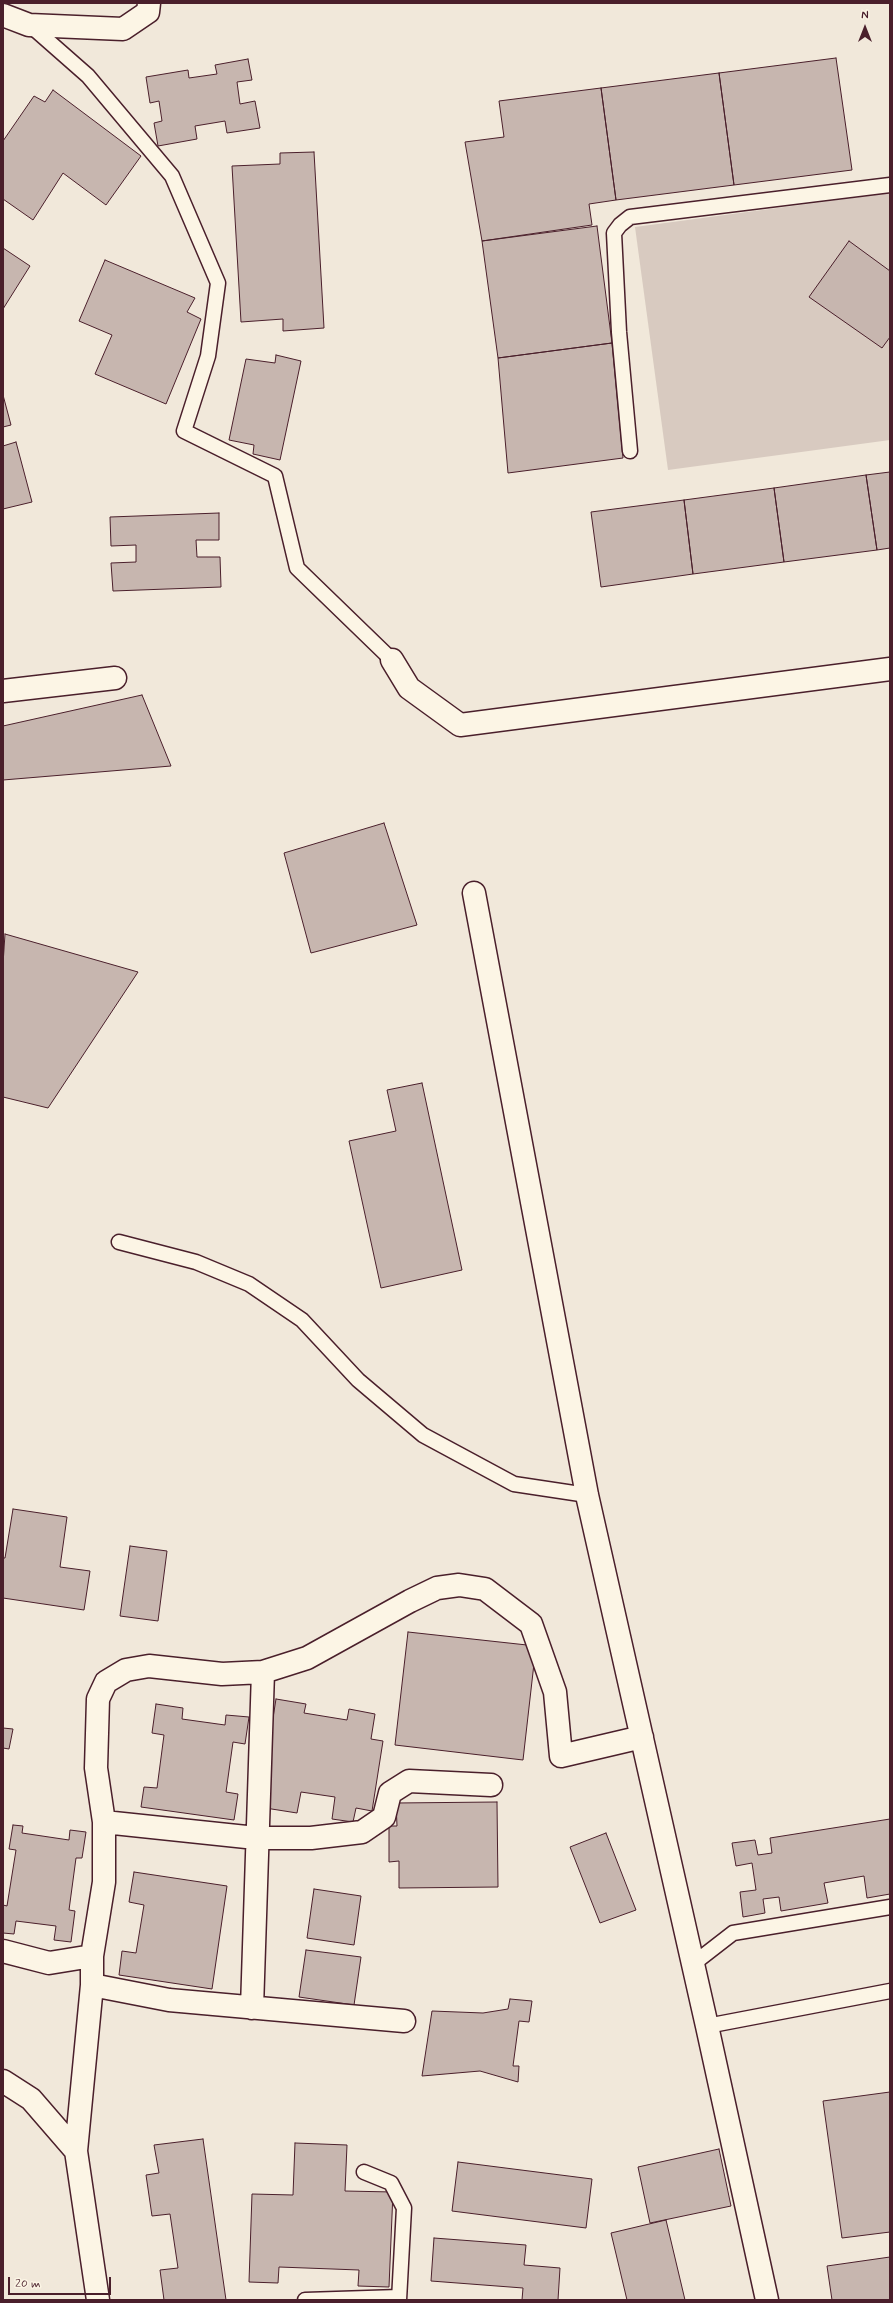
<!DOCTYPE html>
<style>
body{margin:0}
#map{position:relative;width:893px;height:2303px;overflow:hidden;background:#f1e8da;font-family:Mynerve,sans-serif}
canvas{display:block}
.frame{position:absolute;inset:0;border:4px solid #4a1f2b;pointer-events:none}
.north{position:absolute;left:845px;top:8px;width:40px;height:40px;-webkit-text-stroke:3px #fcf5e5;paint-order:stroke;rotate:0deg;font-size:11px;font-weight:700;line-height:16px;text-align:center;color:#4a1f2b}
.north::after{content:'';display:block;margin:auto;width:14px;height:18px;background:#4a1f2b;clip-path:polygon(50% 0,100% 100%,50% 72%,0 100%)}
.scale{position:absolute;left:8px;top:2277px;width:103px;height:18px;box-sizing:border-box;border:2px solid #4a1f2b;border-top:0;padding-left:5px;font-size:12px;line-height:14px;white-space:nowrap;color:#4a1f2b;-webkit-text-stroke:3px #fcf5e5;paint-order:stroke}
</style>
<div id="map">
<canvas width="893" height="2303"></canvas>
<div class="frame"></div>
<div class="north">N</div>
<div class="scale">20 m</div>
</div>
<script>
const g = document.querySelector('canvas').getContext('2d');
g.lineJoin = 'round';
function fill(path, color) {
  g.fillStyle = color;
  g.fill(path, 'evenodd');
}
function shape(rows) {
  const path = new Path2D();
  for (const r of rows) {
    path.moveTo(r[0], r[1]);
    for (let i = 2; i < r.length; i += 2) path.lineTo(r[i], r[i + 1]);
  }
  return path;
}
function trace(path, color, width, dash) {
  g.strokeStyle = color;
  g.lineWidth = width;
  g.lineCap = dash ? 'butt' : 'round';
  g.setLineDash(dash || []);
  g.stroke(path);
}
fill(shape([
 [890,193,890,440,668,470,635,227]
]), '#d8cac0');
const building = shape([
 [836,58,852,170,734,185,719,73,836,58],
 [248,59,252,80,237,82,240,104,255,101,260,128,227,133,225,121,195,126,197,139,158,146,154,123,162,121,159,101,150,103,146,77,188,70,189,78,217,74,215,65,248,59],
 [719,73,734,185,616,200,601,88,719,73],
 [601,88,616,200,589,204,592,225,482,241,465,142,504,137,499,101,601,88],
 [53,90,141,156,106,205,63,173,33,220,3,199,3,141,34,96,45,102,53,90],
 [314,152,324,328,283,331,283,319,241,322,232,166,280,164,280,153,314,152],
 [597,226,612,343,498,358,482,241,597,226],
 [849,241,890,271,890,337,882,348,809,297,849,241],
 [3,248,30,266,3,309,3,248],
 [105,260,195,298,187,312,201,319,166,404,95,374,112,335,79,321,105,260],
 [612,343,623,458,508,473,498,358,612,343],
 [276,355,301,361,280,460,253,454,254,445,229,440,246,359,275,363,276,355],
 [3,395,11,425,3,427,3,395],
 [16,442,32,502,3,509,3,446,16,442],
 [890,472,890,548,877,550,866,475,890,472],
 [866,475,877,550,784,562,774,488,866,475],
 [774,488,784,562,693,574,684,500,774,488],
 [684,500,693,574,601,587,591,512,684,500],
 [219,513,219,540,196,540,197,557,220,557,221,587,113,591,111,563,136,562,136,545,111,546,110,517,219,513],
 [142,695,171,766,3,780,3,726,142,695],
 [384,823,417,925,311,953,284,853,384,823],
 [5,934,138,972,48,1108,3,1097,3,964,5,934],
 [422,1083,462,1270,381,1288,349,1141,396,1131,387,1090,422,1083],
 [13,1509,67,1517,60,1567,90,1571,84,1610,3,1598,3,1558,5,1558,13,1509],
 [130,1546,167,1551,158,1621,120,1616,130,1546],
 [408,1632,536,1646,523,1760,395,1745,408,1632],
 [276,1699,306,1704,304,1713,347,1720,349,1709,375,1714,371,1739,383,1741,372,1811,356,1808,353,1822,332,1819,335,1797,301,1792,297,1813,259,1807,276,1699],
 [156,1704,183,1708,182,1719,225,1725,226,1715,249,1717,245,1744,233,1742,226,1792,238,1794,234,1820,141,1807,144,1787,157,1788,164,1735,152,1733,156,1704],
 [3,1728,13,1729,9,1749,3,1748,3,1728],
 [497,1802,498,1887,399,1888,399,1861,389,1862,389,1826,397,1826,396,1803,497,1802],
 [890,1819,890,1894,867,1898,864,1876,824,1883,828,1903,781,1911,779,1897,763,1899,765,1913,743,1917,740,1892,756,1890,752,1863,736,1866,732,1843,755,1840,758,1855,772,1853,770,1838,890,1819],
 [13,1825,23,1826,22,1833,69,1840,70,1830,86,1832,82,1858,76,1858,69,1910,75,1911,71,1942,54,1940,56,1926,16,1921,14,1934,3,1933,3,1905,7,1906,16,1850,9,1849,13,1825],
 [606,1833,636,1910,600,1923,570,1847,606,1833],
 [134,1872,227,1886,212,1989,119,1975,122,1951,136,1953,144,1905,129,1902,134,1872],
 [314,1889,361,1896,354,1945,307,1938,314,1889],
 [306,1950,361,1957,354,2005,299,1997,306,1950],
 [510,1999,532,2001,529,2022,519,2021,513,2066,519,2066,518,2082,480,2071,422,2076,432,2011,483,2013,508,2009,510,1999],
 [890,2092,890,2232,842,2238,823,2101,890,2092],
 [203,2139,226,2300,164,2300,160,2270,178,2268,170,2214,152,2216,146,2175,159,2173,154,2145,203,2139],
 [295,2143,347,2145,345,2191,393,2192,389,2287,358,2286,359,2270,279,2267,278,2283,249,2282,252,2194,293,2195,295,2143],
 [719,2149,731,2206,650,2223,638,2167,719,2149],
 [458,2162,592,2179,586,2228,452,2211,458,2162],
 [666,2220,685,2300,627,2300,611,2233,666,2220],
 [434,2238,526,2245,524,2265,560,2268,558,2300,522,2300,523,2288,431,2281,434,2238],
 [890,2257,890,2300,832,2300,827,2266,890,2257]
]);
fill(building, '#c7b6af');
trace(building, '#4a1f2b', 1);
const service = shape([
 [30,25,88,76,172,176,218,283,208,356,184,431,275,476,297,568,392,660],
 [630,451,619,332,614,233,620,225,630,217,890,185],
 [119,1242,196,1262,249,1284,302,1320,358,1380,423,1435,514,1484,587,1495],
 [693,1964,733,1933,890,1907],
 [707,2026,890,1991],
 [364,2172,391,2183,404,2208,399,2300],
 [305,2300,399,2297]
]);
const minor = shape([
 [3,15,29,25,123,29,148,12,149,3],
 [392,660,409,688,460,725,890,669],
 [3,691,115,678],
 [474,893,587,1495,707,2026,767,2300],
 [104,1822,256,1838,311,1838,362,1832,384,1817,390,1793,409,1781,491,1785],
 [3,1951,49,1963,92,1956],
 [92,1985,169,2000,404,2021],
 [252,2008,263,1672],
 [3,2081,31,2099,76,2151,98,2300],
 [76,2151,92,1985,92,1956,104,1882,104,1822,96,1768,98,1699,106,1682,126,1670,149,1666,222,1674,263,1672,307,1658,410,1601,437,1588,459,1585,485,1589,531,1624,555,1692,561,1756,642,1737]
]);
trace(service, '#4a1f2b', 17);
trace(minor, '#4a1f2b', 25);
trace(service, '#fcf5e5', 14);
trace(minor, '#fcf5e5', 22);
</script>
